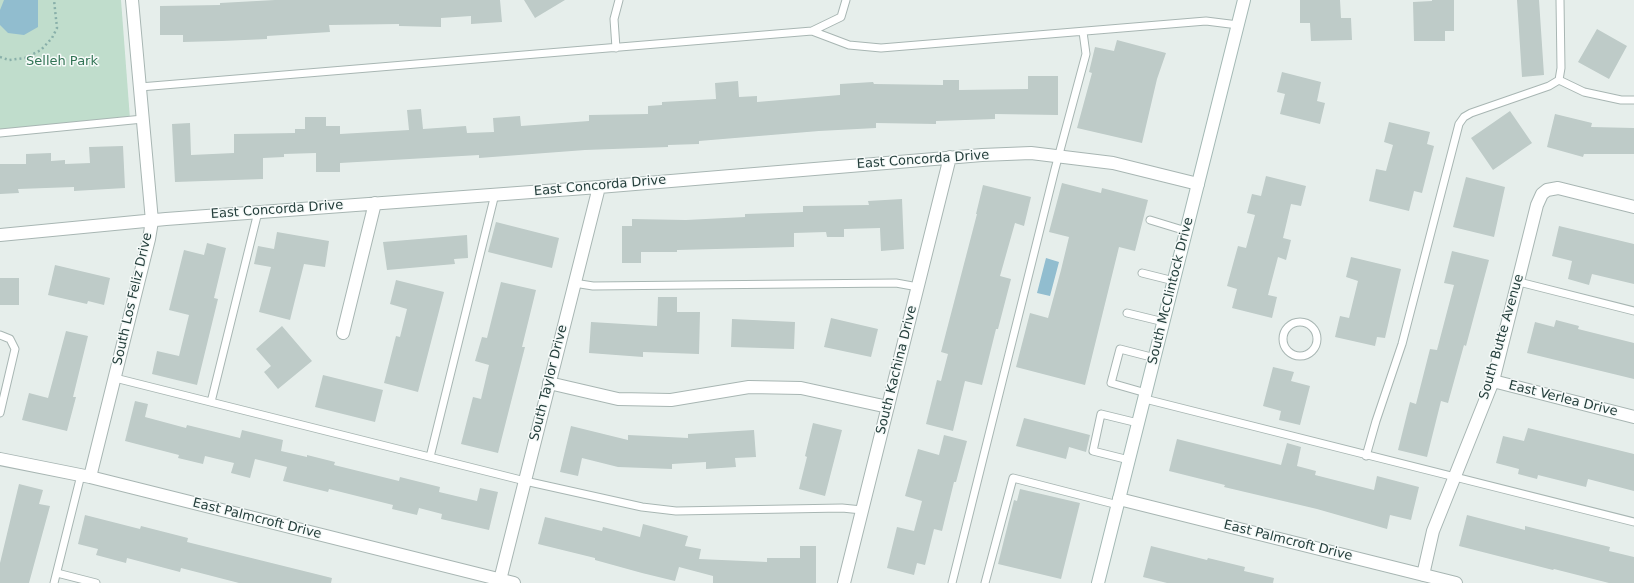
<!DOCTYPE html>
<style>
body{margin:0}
canvas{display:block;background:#e6eeeb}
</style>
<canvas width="1634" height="583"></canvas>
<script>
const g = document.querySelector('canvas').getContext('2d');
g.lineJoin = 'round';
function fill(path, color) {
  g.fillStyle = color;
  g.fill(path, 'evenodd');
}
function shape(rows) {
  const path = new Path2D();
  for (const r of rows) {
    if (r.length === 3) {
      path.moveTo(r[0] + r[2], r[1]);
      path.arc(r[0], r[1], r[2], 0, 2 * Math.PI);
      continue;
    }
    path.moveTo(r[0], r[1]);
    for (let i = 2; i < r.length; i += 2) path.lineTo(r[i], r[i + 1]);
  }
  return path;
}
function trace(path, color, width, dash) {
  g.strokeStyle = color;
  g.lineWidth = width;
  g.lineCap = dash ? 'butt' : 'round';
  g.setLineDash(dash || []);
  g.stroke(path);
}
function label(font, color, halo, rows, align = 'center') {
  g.font = font + ' "DejaVu Sans",sans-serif';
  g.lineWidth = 3;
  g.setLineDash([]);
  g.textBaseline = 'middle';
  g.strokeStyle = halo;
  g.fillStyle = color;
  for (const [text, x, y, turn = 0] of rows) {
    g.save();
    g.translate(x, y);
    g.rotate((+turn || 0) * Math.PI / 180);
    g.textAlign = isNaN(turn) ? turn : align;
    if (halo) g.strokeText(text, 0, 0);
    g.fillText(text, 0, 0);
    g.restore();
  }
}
fill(shape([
 [0,0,121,0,130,119,0,131]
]), '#c0ddcc');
fill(shape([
 [4,0,38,0,38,27,24,35,8,33,0,25,0,10],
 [1046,258,1059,262,1050,296,1037,293]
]), '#91bdcf');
fill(shape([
 [275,0,500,0,502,22,471,24,471,16,441,18,441,27,399,26,399,24,329,25,330,32,267,36,267,39,222,41,183,42,183,35,160,35,160,6,220,5,220,3],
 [524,0,565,0,535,18],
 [1300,0,1340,0,1341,18,1351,18,1352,40,1311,41,1310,23,1300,23],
 [1432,0,1454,0,1454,31,1445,31,1445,41,1414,41,1413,2,1432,1],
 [1517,0,1539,0,1544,75,1522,77],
 [1597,29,1627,46,1609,79,1578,62],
 [1117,40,1166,53,1157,79,1142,143,1077,128,1092,73,1089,72,1095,47,1114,51],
 [1282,72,1321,82,1317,101,1325,103,1320,124,1280,114,1285,94,1277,92],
 [1028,76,1058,76,1058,115,995,114,995,119,936,121,936,124,876,123,876,128,819,131,699,141,699,144,668,145,668,147,585,150,479,158,479,155,340,163,340,172,316,172,316,153,284,154,284,157,263,158,263,179,175,182,172,124,190,123,191,155,234,153,234,134,295,133,295,129,305,129,305,117,326,117,326,126,340,126,340,134,409,130,407,110,421,109,423,129,466,126,467,133,494,132,493,118,520,116,521,126,589,121,589,115,648,114,648,106,662,105,662,102,716,99,715,83,738,81,739,97,757,96,757,102,840,95,840,84,873,82,874,84,943,85,943,80,959,80,959,90,1028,89],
 [1510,111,1532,143,1493,170,1471,138],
 [1555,114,1592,123,1591,127,1634,128,1634,154,1584,154,1583,157,1547,147],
 [1389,122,1430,132,1427,144,1434,146,1422,193,1414,191,1409,211,1369,201,1376,169,1386,171,1393,145,1384,142],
 [123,146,125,188,74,191,74,187,18,189,19,193,0,194,0,164,26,164,26,154,51,153,51,161,65,160,65,164,90,163,89,147],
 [1266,176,1306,186,1301,206,1291,204,1283,238,1291,240,1286,260,1278,257,1268,295,1277,297,1272,318,1232,308,1237,289,1227,286,1238,246,1246,248,1255,215,1247,213,1252,194,1261,196],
 [1466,177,1505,187,1494,237,1453,227],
 [1062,183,1101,193,1102,188,1148,200,1135,251,1119,247,1085,385,1016,367,1030,313,1048,318,1061,270,1069,237,1049,232],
 [983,185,1031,197,1024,226,1015,223,1000,276,1011,279,998,329,996,329,982,385,965,381,953,431,926,424,937,380,941,381,948,354,941,352,977,214,976,214],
 [902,199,904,249,881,251,880,228,844,229,844,237,827,237,826,232,794,233,794,247,677,250,677,252,641,252,641,263,622,263,622,226,632,226,632,219,686,220,745,217,745,214,803,212,803,206,869,205,868,201],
 [496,222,559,238,552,268,488,252],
 [1559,226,1634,244,1634,284,1592,274,1589,285,1568,279,1572,261,1552,256],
 [277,232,329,241,325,267,304,264,290,320,259,312,271,267,254,264,258,246,274,249],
 [467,235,468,258,454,259,455,264,387,270,383,242],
 [207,243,226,248,214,298,218,299,197,385,152,374,157,351,179,356,189,315,169,310,184,250,204,255],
 [1452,251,1489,260,1466,346,1464,345,1448,403,1441,401,1427,457,1398,450,1410,402,1416,404,1430,349,1437,350,1454,285,1444,283],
 [1351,257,1401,269,1385,338,1377,337,1375,346,1335,337,1340,316,1349,318,1358,281,1346,277],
 [55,265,110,278,104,305,88,301,87,304,48,295],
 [0,278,19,278,19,305,0,305],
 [396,280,444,292,418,392,384,383,396,336,400,337,407,309,390,304],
 [501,282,536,290,522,347,525,347,498,453,461,444,473,397,481,399,489,365,475,361,482,337,487,338],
 [658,297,677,297,677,312,700,312,699,354,643,352,643,357,589,353,591,322,657,326],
 [831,318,878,329,871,357,824,347],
 [732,319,795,322,794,349,731,347],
 [1556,320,1579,326,1578,329,1634,343,1634,379,1527,353,1535,322,1554,327],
 [282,326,312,361,278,389,264,372,271,366,256,349],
 [66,331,88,336,73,397,76,397,67,431,22,420,29,393,48,398],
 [1273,367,1294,372,1291,381,1310,386,1300,425,1279,420,1281,411,1263,406],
 [323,375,383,390,375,422,315,407],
 [135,401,148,404,145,417,186,428,187,425,240,438,242,430,283,440,281,451,307,457,307,455,335,462,334,465,399,481,400,477,440,487,439,492,477,501,480,488,498,492,489,530,441,519,442,514,419,508,417,515,392,509,393,505,329,489,328,492,283,481,287,467,255,459,250,478,231,473,234,463,205,456,203,464,178,458,179,455,125,441],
 [1024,418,1090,435,1086,452,1069,447,1066,459,1016,446],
 [813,423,842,430,825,496,799,489,807,457,805,456],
 [571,426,628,440,628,435,688,438,688,434,754,430,756,457,735,458,736,467,706,469,706,462,672,464,672,469,618,467,582,458,578,476,560,472],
 [1528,428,1634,454,1634,491,1588,479,1586,487,1538,475,1537,479,1518,474,1519,469,1496,463,1503,436,1524,441],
 [944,435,967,441,956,482,954,482,942,531,934,529,925,565,917,563,914,575,887,568,897,527,914,531,922,501,905,496,918,449,939,455],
 [1177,439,1281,465,1287,443,1301,447,1297,466,1316,471,1315,475,1374,490,1377,476,1419,487,1411,520,1390,515,1387,529,1317,509,1224,487,1225,485,1169,471],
 [19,484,43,490,39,504,50,506,29,583,0,583,0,563],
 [1020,489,1080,503,1061,579,998,564,1014,500,1017,501],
 [85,515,140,529,141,526,188,538,187,542,332,578,331,583,239,583,181,568,180,572,127,558,126,563,96,555,98,549,78,544],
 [1467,515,1525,530,1525,526,1610,547,1609,551,1634,557,1634,583,1609,583,1554,569,1553,570,1459,546],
 [545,517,602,531,603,527,640,537,643,524,688,536,685,546,701,549,699,559,767,562,767,558,800,558,800,546,816,546,816,583,713,583,713,576,679,567,675,581,642,573,595,560,595,558,538,544],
 [1151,546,1207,560,1208,558,1245,567,1244,571,1274,578,1273,583,1167,583,1143,577]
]), '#becbc8');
const lane = shape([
 [812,31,849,45,881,48,1206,21,1238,25],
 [616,48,614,19,619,0],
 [1559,80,1584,92,1621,100,1634,100],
 [140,87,812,31,841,17,846,0],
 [0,133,143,119],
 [1150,220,1186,231],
 [1142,273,1174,281],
 [1519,282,1634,311],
 [574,283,593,286,896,283,918,287],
 [1127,313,1164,322],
 [1300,339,17],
 [0,335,10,339,15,349,0,413],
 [115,378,525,481,642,507,676,511,842,508,862,510],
 [1146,393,1111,383,1120,349,1155,358],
 [1145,399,1634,522],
 [211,402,258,212],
 [1366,456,1376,421,1402,344,1459,124,1464,117,1471,113,1549,86,1559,80,1561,68,1560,0],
 [430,457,495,194],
 [1129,460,1093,451,1101,414,1138,423],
 [57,573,96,583],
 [54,583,81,475],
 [952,583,1055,169,1086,54,1083,32],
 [985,583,1013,478,1118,505]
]);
const street = shape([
 [0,235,166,219,599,187,982,155,1031,153,1113,163,1198,184],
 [343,333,375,203],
 [1493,381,1634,417],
 [549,383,618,399,671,400,749,387,801,388,888,407],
 [0,459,90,477,514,583],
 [90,477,149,239,152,221,132,0],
 [1119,499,1456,583],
 [1423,575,1433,531,1493,381,1537,205,1542,194,1547,190,1558,188,1634,207],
 [500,580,599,187],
 [844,583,950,157]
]);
const secondary = shape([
 [1098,583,1244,0]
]);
trace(lane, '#a8b6b3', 9);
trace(street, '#a8b6b3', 14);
trace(secondary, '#a4b9b5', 14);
trace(shape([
 [0,57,9,60,25,58,41,50,52,38,57,28,54,0]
]), '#88afa9', 2.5, [2, 3]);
trace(lane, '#fff', 7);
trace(street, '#fff', 12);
trace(secondary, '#fff', 12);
label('13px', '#327455', '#f6faf9', [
 ["Selleh Park",62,62]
]);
label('13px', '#253f3c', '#f6faf9', [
 ["East Concorda Drive",923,160,-4],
 ["East Concorda Drive",600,186,-5],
 ["East Concorda Drive",277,210,-4],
 ["South McClintock Drive",1171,291,-76],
 ["South Los Feliz Drive",133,299,-77],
 ["South Butte Avenue",1502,337,-74],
 ["South Kachina Drive",897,370,-76],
 ["South Taylor Drive",549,383,-76],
 ["East Verlea Drive",1563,399,14],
 ["East Palmcroft Drive",257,519,14],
 ["East Palmcroft Drive",1288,541,14]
]);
</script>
